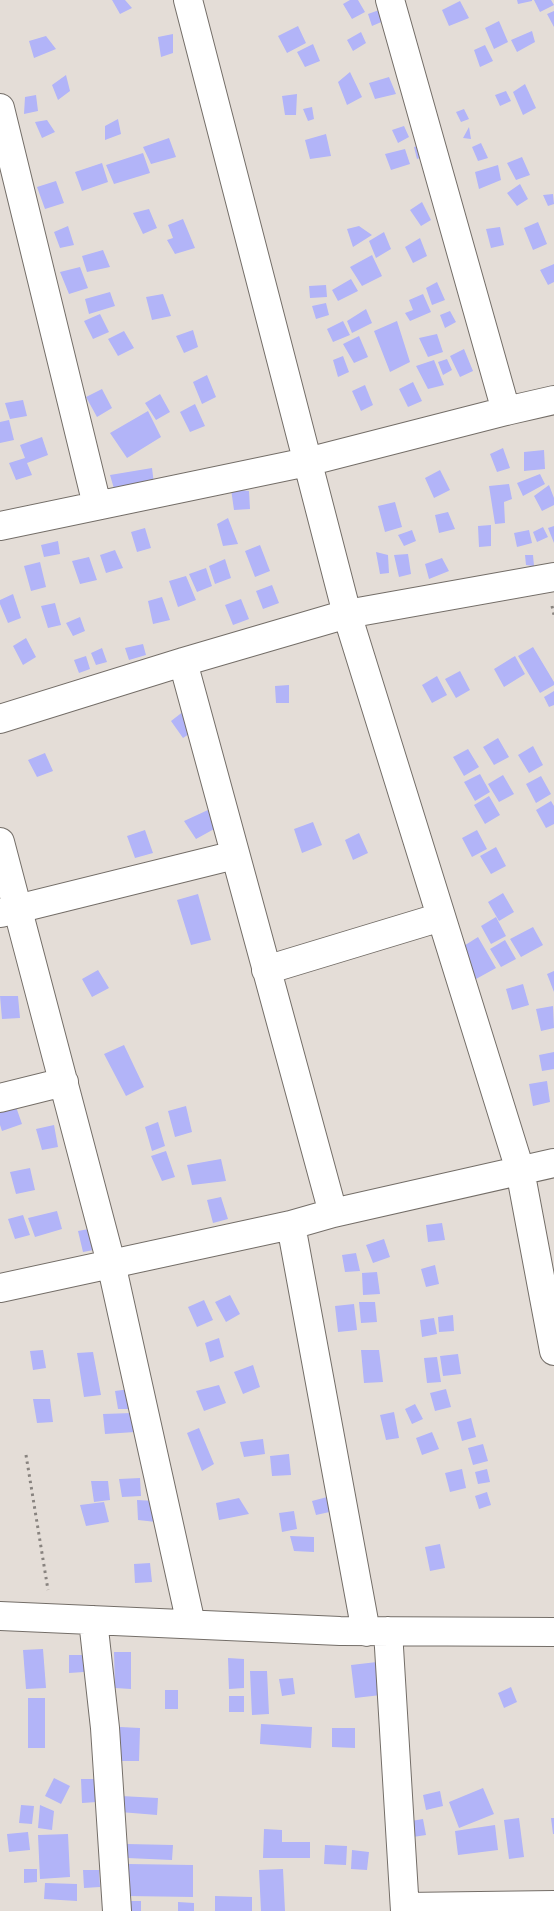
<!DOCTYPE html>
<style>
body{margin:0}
canvas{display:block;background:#e4ddd7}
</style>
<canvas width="554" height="1911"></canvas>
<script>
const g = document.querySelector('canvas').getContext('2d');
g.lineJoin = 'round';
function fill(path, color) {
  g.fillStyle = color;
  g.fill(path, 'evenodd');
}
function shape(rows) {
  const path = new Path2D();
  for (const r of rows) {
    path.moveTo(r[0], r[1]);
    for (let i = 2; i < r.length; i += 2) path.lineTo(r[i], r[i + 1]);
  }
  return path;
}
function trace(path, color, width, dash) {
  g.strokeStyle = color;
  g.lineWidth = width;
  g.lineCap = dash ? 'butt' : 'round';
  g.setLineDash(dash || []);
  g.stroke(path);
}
fill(shape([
 [112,0,125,0,132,8,120,14],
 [350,0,358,0,365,12,352,19,343,4],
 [517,0,532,0,532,1,518,4],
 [534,0,551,0,554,5,540,12],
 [460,1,469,18,449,26,442,10],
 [382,9,386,20,372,26,368,14],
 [554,11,554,27,547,14],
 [499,21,508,42,494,49,485,28],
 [298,26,306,43,287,53,278,36],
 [532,31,535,42,517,52,511,40],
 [361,32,366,43,353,51,347,40],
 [173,34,173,53,161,57,158,37],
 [46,36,56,49,34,58,29,41],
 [313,44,320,61,305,67,297,52],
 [485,45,493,61,480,67,474,50],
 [350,72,362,97,347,105,338,82],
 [66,75,70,91,58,100,52,85],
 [389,77,396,94,375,99,369,83],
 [525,84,536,108,523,115,513,92],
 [506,91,511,101,500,106,495,95],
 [297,94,296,115,285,115,282,96],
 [36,95,38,111,24,114,25,97],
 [312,107,314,119,308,121,303,109],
 [464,109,469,119,461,122,456,112],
 [118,119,121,134,105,140,105,126],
 [47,120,55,132,42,138,35,122],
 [404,126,409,137,398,143,392,130],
 [469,127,471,139,463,138],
 [326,134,331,156,310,159,305,140],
 [169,138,176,157,151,164,143,147],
 [481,143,488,158,478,161,472,147],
 [423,145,425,156,417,159,414,147],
 [405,149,410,164,391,170,385,154],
 [143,153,150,173,114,184,106,165],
 [522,157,530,175,516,180,507,163],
 [102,163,108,182,82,191,75,172],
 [498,165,501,180,479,189,475,172],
 [56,181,64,203,45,209,37,187],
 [520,184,528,199,517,206,507,193],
 [553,194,554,204,548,206,543,195],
 [422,202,431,220,421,226,410,210],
 [149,209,157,228,143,234,133,213],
 [183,219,195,248,175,254,167,240,173,238,168,225],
 [538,222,547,244,533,250,524,228],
 [68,226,74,245,60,248,54,232],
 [359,226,372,235,353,247,347,229],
 [500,227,504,245,491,248,486,229],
 [384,232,391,249,376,258,369,241],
 [420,238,427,256,413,263,405,247],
 [103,250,110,267,87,272,82,256],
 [372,255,382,276,362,286,350,267],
 [554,264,554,282,548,285,540,270],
 [80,267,88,288,69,294,60,272],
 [351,279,358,291,338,301,332,290],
 [437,282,445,300,432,305,426,288],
 [326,285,327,297,310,298,309,286],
 [110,292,115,306,89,314,85,299],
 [163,294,171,316,152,320,146,297],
 [423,294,431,312,410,321,405,313,413,310,409,300],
 [326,303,329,315,316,319,312,306],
 [366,309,372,323,352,333,347,321],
 [450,311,456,322,445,328,440,315],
 [100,314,109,332,93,339,84,321],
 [343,321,350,335,333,342,327,329],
 [397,321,410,362,390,372,374,331],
 [193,330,198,347,184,353,176,336],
 [124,331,134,348,118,356,108,339],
 [437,334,443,352,428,357,419,338],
 [359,336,368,357,354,363,343,344],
 [464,349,473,371,460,377,450,356],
 [343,356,349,372,338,377,333,360],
 [447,359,452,370,443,375,438,362],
 [434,360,444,385,428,389,416,366],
 [207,375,216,397,202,404,193,382],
 [413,382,422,401,408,407,399,389],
 [365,385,373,405,361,411,352,391],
 [102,389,112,408,97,417,86,397],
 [160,394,170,412,156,420,145,403],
 [23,400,27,416,10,419,5,403],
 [195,404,205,426,190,432,180,412],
 [148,411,161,437,127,458,110,433],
 [9,420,14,440,0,443,0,422],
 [42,437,48,455,27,463,32,475,16,480,9,463,25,458,20,445],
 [503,448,510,468,497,472,490,454],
 [544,450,545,469,524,471,524,452],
 [152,468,154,484,115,492,110,475],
 [440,470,450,490,434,498,425,478],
 [540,474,545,484,523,496,517,483],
 [509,484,512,499,504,502,505,523,495,524,489,486],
 [549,485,554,498,554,505,542,511,534,496],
 [231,489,249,491,250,509,234,510],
 [395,502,402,527,385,532,378,506],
 [448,512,455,529,439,533,435,515],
 [228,518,238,544,223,546,217,524],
 [491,525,491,546,479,547,478,526],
 [554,526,554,543,548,528],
 [543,527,548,537,537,542,533,532],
 [145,528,151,548,137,552,131,532],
 [412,530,416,541,404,546,398,535],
 [529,530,532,543,517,547,514,533],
 [58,541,60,554,44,557,41,545],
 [260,545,270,571,255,577,245,551],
 [115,550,123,568,106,573,100,555],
 [376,552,388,555,389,573,380,574],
 [408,554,411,574,399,577,394,555],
 [525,555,533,555,534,566,526,565],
 [89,557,97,580,80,584,72,561],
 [442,558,449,571,429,579,425,564],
 [225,559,231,578,215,584,209,566],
 [40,562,46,587,31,591,24,566],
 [206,568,212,586,197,592,189,574],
 [186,576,196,600,178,607,169,581],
 [272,585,279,603,263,609,256,591],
 [13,594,21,618,8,623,0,604,0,600],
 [162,597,170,620,153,624,148,601],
 [241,599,249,619,233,625,225,605],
 [55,603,61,625,48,628,41,606],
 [80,617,85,631,73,636,66,623],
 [26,638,36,657,23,665,13,646],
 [143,644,146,655,129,660,125,648],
 [533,647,554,682,554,685,540,693,518,656],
 [102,648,107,662,96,665,91,653],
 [86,656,90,669,79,673,74,660],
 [515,656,525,674,504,687,494,669],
 [460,671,470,690,456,698,445,679],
 [437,676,447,695,432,703,422,685],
 [289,685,289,703,276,703,275,686],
 [554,691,554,705,549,707,544,697],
 [184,711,195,730,183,738,171,721],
 [498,738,509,757,494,765,483,747],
 [533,746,543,765,529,773,518,755],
 [468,749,479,767,464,776,453,757],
 [45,753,53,771,37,777,28,760],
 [480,774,490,792,475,801,464,782],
 [503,775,514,794,499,802,488,784],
 [541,776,551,794,536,803,526,784],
 [489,796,500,815,485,824,474,805],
 [551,801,554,806,554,824,546,828,536,810],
 [208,810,216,828,196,839,184,821],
 [313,822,322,845,302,853,294,829],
 [145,830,153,853,135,858,127,836],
 [477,830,487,849,472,857,462,838],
 [359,833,368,853,353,860,345,840],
 [496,847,506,866,491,874,480,856],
 [503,893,514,912,499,921,488,902],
 [198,894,211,940,191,945,177,900],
 [496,917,506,936,491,944,481,926],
 [533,927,543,945,521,957,510,939],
 [478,937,496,968,476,979,459,949],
 [505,940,516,959,501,967,490,949],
 [98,970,109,988,92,997,82,979],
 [554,971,554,992,547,974],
 [523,984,529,1005,512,1010,506,989],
 [0,996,18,996,20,1018,2,1019],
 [553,1006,554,1028,541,1031,536,1009],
 [124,1045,144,1087,126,1096,104,1054],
 [554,1052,554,1069,542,1071,539,1055],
 [547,1081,550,1102,533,1106,529,1084],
 [14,1101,22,1124,2,1131,0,1125,0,1106],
 [186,1106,192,1132,175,1137,168,1111],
 [158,1122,165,1146,152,1151,145,1127],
 [54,1125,58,1147,42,1150,36,1129],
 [166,1151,175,1177,162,1181,151,1156],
 [221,1159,226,1181,192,1185,187,1165],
 [30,1168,35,1190,16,1194,10,1172],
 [221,1197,228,1219,213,1223,207,1200],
 [57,1211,62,1229,35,1237,28,1218],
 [23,1215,30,1235,15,1239,8,1219],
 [442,1223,445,1240,428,1242,426,1225],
 [94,1228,99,1249,83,1252,78,1231],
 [384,1239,390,1257,373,1263,366,1245],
 [356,1253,360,1271,345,1272,342,1255],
 [435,1265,439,1284,426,1287,421,1269],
 [377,1272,380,1294,363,1295,362,1273],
 [230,1295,240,1314,226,1322,215,1302],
 [204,1300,213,1320,197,1327,188,1307],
 [359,1302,375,1302,377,1322,361,1323],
 [354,1304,357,1330,338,1332,335,1306],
 [453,1315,454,1331,439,1332,438,1317],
 [434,1318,437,1334,422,1337,420,1320],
 [219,1338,224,1357,210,1362,205,1343],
 [43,1350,46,1368,33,1370,30,1351],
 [361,1350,379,1350,383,1382,364,1383],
 [93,1352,101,1395,84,1397,77,1353],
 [458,1354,461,1374,443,1376,440,1356],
 [437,1357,441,1382,427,1383,424,1358],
 [253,1365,260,1387,243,1394,234,1372],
 [219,1385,226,1403,204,1411,196,1391],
 [130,1389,132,1409,118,1409,115,1391],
 [446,1389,451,1407,435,1411,430,1393],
 [33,1399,50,1399,53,1422,37,1423],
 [415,1404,423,1419,412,1424,405,1409],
 [394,1412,399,1438,386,1440,380,1415],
 [132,1413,135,1432,105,1434,103,1414],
 [471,1418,476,1437,462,1441,457,1422],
 [199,1428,214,1464,202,1471,187,1433],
 [432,1432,439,1449,422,1455,416,1438],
 [263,1439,265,1454,244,1457,240,1442],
 [483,1444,488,1461,473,1465,468,1448],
 [289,1454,291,1475,272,1476,270,1456],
 [462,1469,466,1488,450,1492,445,1473],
 [487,1469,490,1482,478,1484,475,1472],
 [140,1478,141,1496,122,1497,119,1479],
 [91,1481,108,1481,110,1500,94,1502],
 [487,1492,491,1505,479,1509,475,1496],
 [331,1496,334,1511,316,1515,312,1501],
 [239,1498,249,1514,219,1520,216,1503],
 [137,1500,155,1501,156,1522,138,1520],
 [104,1502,109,1522,86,1526,80,1505],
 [294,1511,297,1529,282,1532,279,1513],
 [290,1536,314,1537,314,1552,294,1551],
 [440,1544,445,1568,430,1571,425,1547],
 [150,1563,152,1582,135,1583,134,1564],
 [43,1649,46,1688,26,1689,23,1650],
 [114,1652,131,1652,131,1689,115,1688],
 [69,1655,84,1655,84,1672,69,1673],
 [228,1658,244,1659,244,1688,229,1689],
 [377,1662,381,1695,355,1698,351,1665],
 [250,1671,267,1671,269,1714,252,1715],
 [293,1678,295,1694,282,1696,279,1679],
 [511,1687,517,1702,504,1708,498,1693],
 [165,1690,178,1690,178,1709,165,1709],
 [229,1696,244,1696,244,1712,229,1712],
 [28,1698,45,1698,45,1748,28,1748],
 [261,1724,312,1727,311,1748,260,1744],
 [120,1727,140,1728,139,1761,119,1761],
 [332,1728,355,1728,355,1748,332,1747],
 [54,1778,70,1786,61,1804,45,1796],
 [81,1779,96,1779,97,1802,82,1803],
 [483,1788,494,1814,459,1828,449,1802],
 [440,1791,443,1806,426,1810,423,1795],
 [121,1796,158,1798,157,1815,120,1812],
 [21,1805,34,1806,32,1824,19,1823],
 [40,1805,54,1811,52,1830,38,1828],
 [519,1818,524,1857,509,1859,504,1820],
 [551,1818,554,1818,554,1834,553,1834],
 [423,1819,426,1835,413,1837,411,1821],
 [495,1825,498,1850,458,1855,455,1831],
 [264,1829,282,1830,282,1842,310,1842,310,1858,263,1858],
 [28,1832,30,1850,9,1852,7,1834],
 [68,1834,70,1877,40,1879,38,1835],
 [127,1844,173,1845,172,1860,127,1858],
 [325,1845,347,1846,346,1865,324,1864],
 [352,1850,369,1852,367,1870,351,1869],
 [128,1864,193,1865,193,1897,128,1896],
 [24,1869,37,1869,37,1882,24,1883],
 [283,1869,285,1911,261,1911,259,1870],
 [83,1870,99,1870,100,1887,84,1888],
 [45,1883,77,1884,77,1901,44,1899],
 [215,1896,252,1897,252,1911,215,1911],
 [130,1901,141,1901,141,1911,130,1911],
 [178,1902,194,1903,194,1911,178,1911]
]), '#b2b4f8');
const minor = shape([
 [188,0,347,614,520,1170,554,1351],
 [390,0,506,411],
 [0,108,97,505],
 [0,526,307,462,506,411,554,400],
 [183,662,333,1213],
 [0,719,183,662,347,614,554,577],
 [0,842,111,1263,191,1624],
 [1,913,235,855],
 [266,970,441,917],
 [0,1098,64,1082],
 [291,1225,366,1632],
 [0,1288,291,1225,333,1213,554,1163],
 [0,1616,340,1631,554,1632],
 [93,1620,105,1728,117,1911],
 [388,1631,405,1911],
 [405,1907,554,1905]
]);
trace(minor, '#746e68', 30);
trace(shape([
 [552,606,554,615],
 [26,1455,48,1590]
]), '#88837f', 3, [2.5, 4]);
trace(minor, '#fff', 28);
</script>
